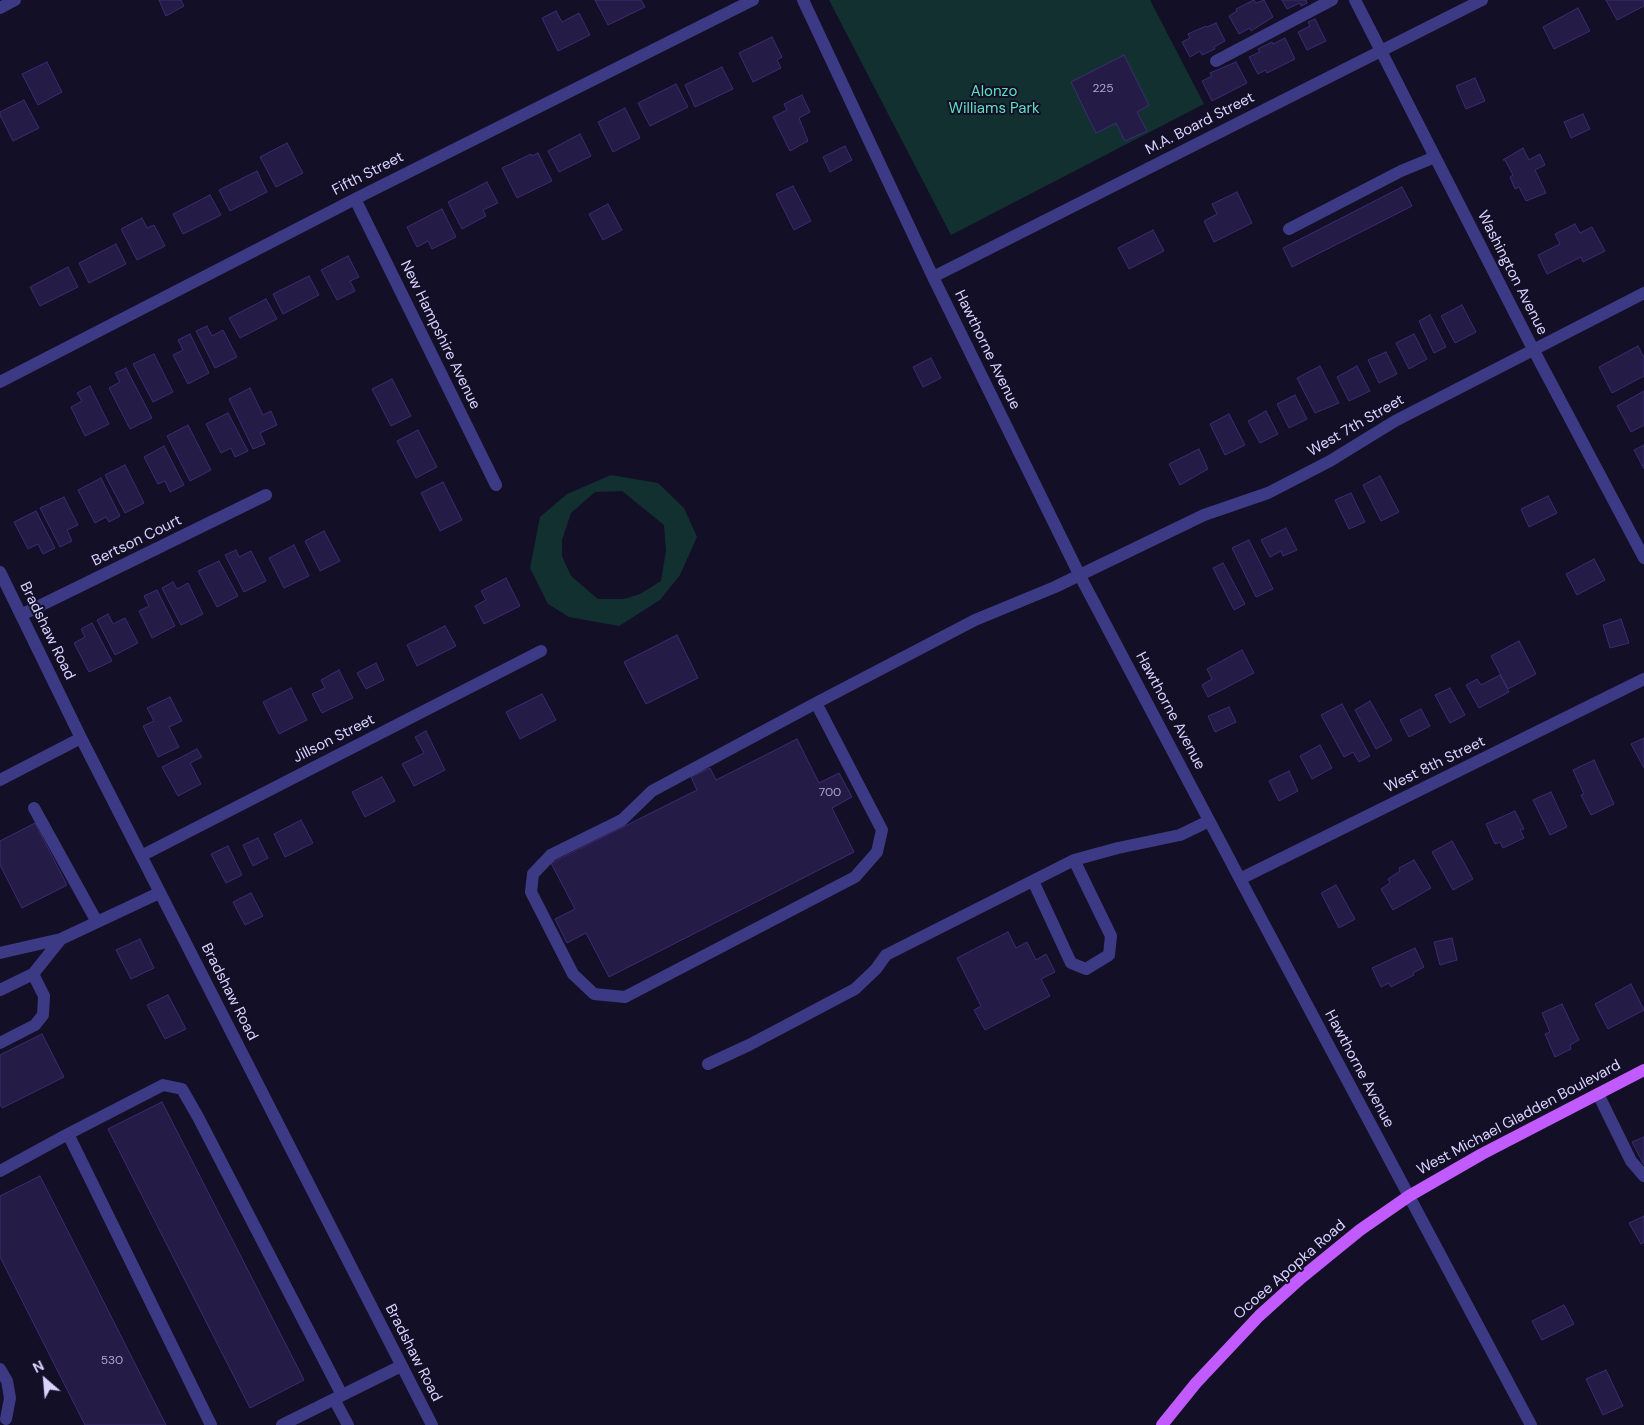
<!DOCTYPE html>
<style>
body{margin:0}
#map{position:relative;width:1644px;height:1425px;overflow:hidden;background:#130f26;font-family:"DM Sans",sans-serif}
canvas{display:block}
.north{position:absolute;left:20px;top:1355px;width:50px;height:50px;-webkit-text-stroke:4px #130f26;paint-order:stroke;rotate:333deg;font-size:14px;font-weight:700;line-height:20px;text-align:center;color:#d9d4ff}
.north::after{content:'';display:block;margin:auto;width:18px;height:22px;background:#d9d4ff;clip-path:polygon(50% 0,100% 100%,50% 72%,0 100%)}
</style>
<div id="map">
<canvas width="1644" height="1425"></canvas>
<div class="north">N</div>
</div>
<script>
const g = document.querySelector('canvas').getContext('2d');
g.lineJoin = 'round';
function fill(path, color) {
  g.fillStyle = color;
  g.fill(path, 'evenodd');
}
function shape(rows) {
  const path = new Path2D();
  for (const r of rows) {
    path.moveTo(r[0], r[1]);
    for (let i = 2; i < r.length; i += 2) path.lineTo(r[i], r[i + 1]);
  }
  return path;
}
function trace(path, color, width, dash) {
  g.strokeStyle = color;
  g.lineWidth = width;
  g.lineCap = dash ? 'butt' : 'round';
  g.setLineDash(dash || []);
  g.stroke(path);
}
function label(font, color, halo, rows, align = 'center') {
  g.font = font + ' "DM Sans",sans-serif';
  g.lineWidth = 4;
  g.setLineDash([]);
  g.textBaseline = 'middle';
  g.strokeStyle = halo;
  g.fillStyle = color;
  for (const [text, x, y, turn = 0] of rows) {
    g.save();
    g.translate(x, y);
    g.rotate((+turn || 0) * Math.PI / 180);
    g.textAlign = isNaN(turn) ? turn : align;
    if (halo) g.strokeText(text, 0, 0);
    g.fillText(text, 0, 0);
    g.restore();
  }
}
fill(shape([
 [829,0,1150,0,1204,104,951,235],
 [611,475,658,483,684,508,697,537,680,575,660,600,619,626,569,617,548,604,530,568,540,517,567,494],
 [622,491,664,525,666,551,661,581,640,594,624,599,598,599,571,576,562,556,562,540,571,513,595,492]
]), '#12302f');
const building = shape([
 [159,0,181,0,184,6,166,16,159,0],
 [595,0,641,0,645,7,608,25,595,0],
 [1254,0,1256,3,1264,0,1273,17,1251,31,1250,28,1239,34,1229,16,1237,11,1236,9,1254,0],
 [1282,0,1306,0,1307,3,1301,6,1300,3,1287,9,1282,0],
 [1606,0,1644,0,1644,6,1617,20,1606,0],
 [1578,8,1590,31,1554,49,1543,27,1578,8],
 [556,11,562,22,579,13,590,35,558,51,542,18,556,11],
 [1315,19,1326,41,1307,50,1298,32,1310,26,1308,22,1315,19],
 [1216,23,1225,41,1214,47,1215,49,1202,55,1200,51,1190,57,1182,42,1190,38,1188,34,1206,26,1207,27,1216,23],
 [772,37,782,57,777,60,781,68,753,82,739,53,772,37],
 [1285,38,1295,59,1267,73,1266,70,1258,74,1249,57,1260,52,1258,49,1272,42,1273,44,1285,38],
 [1124,55,1149,105,1137,112,1147,131,1125,141,1116,123,1096,133,1071,82,1124,55],
 [47,62,62,92,38,105,22,74,47,62],
 [1236,62,1247,83,1212,101,1202,81,1212,76,1210,73,1236,62],
 [722,67,733,89,695,107,685,85,722,67],
 [1475,78,1485,101,1466,109,1456,86,1475,78],
 [676,84,688,107,650,126,638,103,676,84],
 [802,95,810,112,799,118,808,141,790,151,773,117,787,110,784,104,802,95],
 [24,100,39,128,13,141,0,115,0,112,24,100],
 [625,108,640,138,613,152,598,122,625,108],
 [1583,114,1590,129,1571,138,1564,122,1583,114],
 [580,134,591,156,559,172,548,151,580,134],
 [287,143,303,173,276,187,260,157,287,143],
 [845,146,852,160,830,172,823,157,845,146],
 [1523,148,1529,160,1540,154,1545,165,1535,170,1546,193,1526,201,1519,187,1515,189,1510,177,1513,175,1505,160,1503,160,1523,148],
 [538,153,552,181,517,198,502,168,531,154,532,156,538,153],
 [257,171,267,192,230,211,219,190,257,171],
 [487,182,498,203,483,210,486,216,462,229,448,202,487,182],
 [793,186,811,221,794,230,776,194,793,186],
 [1402,187,1412,206,1292,267,1283,248,1402,187],
 [1237,192,1252,223,1214,242,1204,221,1217,214,1212,204,1237,192],
 [210,195,221,215,183,234,173,214,210,195],
 [608,204,622,230,603,240,589,214,608,204],
 [442,209,456,237,432,249,428,241,417,247,407,227,442,209],
 [142,218,147,228,154,225,165,246,137,260,121,229,142,218],
 [1575,224,1580,233,1592,227,1605,251,1583,262,1581,257,1547,274,1538,255,1560,244,1555,234,1575,224],
 [1153,230,1164,251,1129,269,1118,248,1153,230],
 [116,244,126,264,89,283,79,263,116,244],
 [348,256,359,277,350,281,355,291,337,300,321,270,348,256],
 [68,267,78,287,40,306,30,287,68,267],
 [309,276,319,295,283,314,273,294,309,276],
 [266,299,277,319,240,338,229,318,266,299],
 [1462,305,1476,332,1455,343,1441,316,1462,305],
 [1430,315,1446,347,1434,353,1419,321,1430,315],
 [207,326,212,336,223,330,237,357,215,368,196,331,207,326],
 [190,334,209,373,188,384,173,355,183,350,178,340,190,334],
 [1414,334,1427,359,1409,369,1396,343,1414,334],
 [1638,346,1644,358,1644,376,1612,393,1599,367,1638,346],
 [1386,352,1397,374,1379,383,1368,360,1386,352],
 [154,354,173,392,153,402,133,364,154,354],
 [931,358,941,378,923,387,913,367,931,358],
 [1320,366,1339,403,1315,413,1297,378,1320,366],
 [1357,366,1370,391,1349,401,1337,377,1357,366],
 [126,368,152,418,130,429,109,388,120,382,115,373,126,368],
 [392,379,411,416,391,426,372,389,392,379],
 [90,386,109,424,85,436,71,407,82,401,77,393,90,386],
 [250,388,263,415,271,411,277,425,260,433,265,444,253,449,229,399,250,388],
 [1644,391,1644,425,1631,432,1617,406,1644,391],
 [1295,395,1307,419,1289,428,1277,404,1295,395],
 [1266,411,1278,434,1260,443,1248,421,1266,411],
 [228,413,248,451,235,457,231,448,221,453,206,424,228,413],
 [1229,414,1245,445,1225,455,1210,424,1229,414],
 [188,425,211,470,190,481,167,436,188,425],
 [418,430,437,467,416,478,397,441,418,430],
 [1644,445,1644,469,1634,450,1644,445],
 [164,446,184,485,170,492,165,481,158,484,144,457,164,446],
 [1199,449,1208,469,1180,485,1169,464,1199,449],
 [125,465,144,503,125,513,105,475,125,465],
 [1380,476,1399,512,1381,521,1363,485,1380,476],
 [101,478,120,516,109,522,106,517,95,523,78,490,101,478],
 [443,482,462,520,440,531,421,493,443,482],
 [1351,493,1365,522,1349,529,1335,500,1351,493],
 [1548,496,1557,513,1529,527,1521,509,1548,496],
 [64,497,78,525,67,530,72,541,60,547,40,508,64,497],
 [36,511,55,548,43,554,38,544,28,549,14,522,36,511],
 [1286,528,1297,550,1283,556,1281,551,1270,557,1261,540,1286,528],
 [324,531,340,561,320,571,305,541,324,531],
 [1249,540,1273,589,1256,597,1232,548,1249,540],
 [294,545,309,576,284,588,269,558,294,545],
 [236,550,239,557,251,551,266,581,244,592,225,555,236,550],
 [1594,559,1605,580,1577,595,1566,574,1594,559],
 [219,561,238,596,217,607,198,571,219,561],
 [1223,563,1245,604,1234,610,1213,568,1223,563],
 [506,578,520,606,484,624,475,606,486,600,481,591,506,578],
 [173,582,177,589,188,583,203,614,181,625,162,588,173,582],
 [157,590,175,626,152,638,139,611,149,606,144,596,157,590],
 [108,614,113,624,125,618,138,643,115,655,97,620,108,614],
 [1621,619,1629,643,1610,648,1603,625,1621,619],
 [92,623,112,661,89,672,74,643,85,637,81,629,92,623],
 [445,626,456,646,417,666,407,645,445,626],
 [677,635,698,678,646,704,624,662,677,635],
 [1519,641,1536,674,1508,689,1491,656,1519,641],
 [1242,650,1254,673,1208,697,1202,685,1212,679,1207,669,1242,650],
 [376,663,384,680,366,689,357,673,376,663],
 [339,670,353,698,322,713,312,694,325,688,321,680,339,670],
 [1500,675,1509,692,1479,708,1466,685,1477,679,1481,685,1500,675],
 [291,688,307,720,279,734,263,702,291,688],
 [1450,688,1465,715,1450,723,1435,695,1450,688],
 [542,694,556,720,520,739,506,712,542,694],
 [170,697,182,721,169,727,179,747,158,757,143,726,154,721,147,708,170,697],
 [1370,701,1392,740,1376,749,1355,710,1370,701],
 [1342,704,1370,756,1359,762,1353,752,1344,757,1321,715,1342,704],
 [1229,707,1236,722,1215,732,1208,716,1229,707],
 [1421,709,1430,726,1409,737,1400,720,1421,709],
 [426,731,445,770,414,786,402,764,424,753,415,737,426,731],
 [1644,738,1644,768,1631,744,1644,738],
 [797,739,819,783,839,773,852,797,832,808,854,852,609,977,586,933,567,943,555,919,575,909,551,863,697,790,691,777,710,768,716,780,797,739],
 [1320,745,1332,768,1312,779,1300,756,1320,745],
 [197,749,202,757,190,763,201,784,178,796,162,767,197,749],
 [1594,760,1614,804,1591,815,1581,795,1584,794,1573,770,1594,760],
 [1289,771,1298,791,1279,801,1269,781,1289,771],
 [382,777,395,801,365,817,352,792,382,777],
 [1551,792,1567,827,1550,835,1533,800,1551,792],
 [1515,811,1524,829,1520,830,1524,838,1503,848,1500,842,1495,844,1486,824,1515,811],
 [301,820,313,843,285,857,274,834,301,820],
 [35,823,67,885,22,908,0,865,0,841,35,823],
 [258,838,268,858,253,866,243,845,258,838],
 [1452,841,1473,879,1453,890,1432,852,1452,841],
 [228,846,242,875,226,883,211,854,228,846],
 [1414,860,1431,888,1393,910,1381,889,1390,883,1388,879,1400,871,1399,868,1414,860],
 [1336,885,1355,919,1339,928,1321,893,1336,885],
 [251,893,263,916,245,925,233,902,251,893],
 [1008,932,1016,948,1027,942,1036,960,1046,954,1055,972,1041,979,1050,996,985,1030,974,1010,981,1006,957,958,1008,932],
 [1452,938,1457,960,1440,965,1434,942,1452,938],
 [140,939,154,968,131,979,116,950,140,939],
 [1415,948,1424,967,1413,973,1414,975,1391,987,1389,983,1381,987,1372,968,1415,948],
 [1631,984,1644,1010,1608,1029,1595,1004,1631,984],
 [168,995,186,1029,165,1039,147,1005,168,995],
 [1562,1004,1579,1040,1570,1045,1571,1049,1555,1057,1545,1034,1550,1032,1542,1013,1562,1004],
 [42,1034,64,1077,2,1108,0,1104,0,1055,42,1034],
 [162,1102,304,1380,250,1408,108,1129,162,1102],
 [1644,1137,1644,1165,1632,1142,1644,1137],
 [40,1176,166,1425,85,1425,0,1257,0,1196,40,1176],
 [1644,1216,1644,1242,1641,1244,1629,1223,1644,1216],
 [1564,1305,1574,1324,1542,1340,1532,1321,1564,1305],
 [1606,1370,1623,1406,1603,1415,1586,1379,1606,1370]
]);
fill(building, '#241b47');
trace(building, '#3b2d73', 1);
trace(shape([
 [803,0,933,277,1080,576,1240,879,1531,1425],
 [1355,0,1533,349,1644,558],
 [0,8,15,0],
 [1216,61,1332,0],
 [355,199,496,485],
 [1289,229,1401,171,1435,157],
 [933,277,1482,0],
 [0,382,355,199,753,0],
 [0,572,81,738,432,1425],
 [21,615,266,495],
 [816,703,882,830,877,852,855,877,625,997,594,994,573,974,531,892,533,874,551,855,622,820,652,791,816,703,975,620,1055,587,1204,515,1268,493,1330,461,1395,421,1644,293],
 [0,780,81,738],
 [34,808,97,922],
 [141,856,541,651],
 [1240,879,1644,679],
 [1033,881,1071,963,1086,969,1109,955,1111,936,1074,860],
 [0,953,61,939,159,893],
 [0,990,33,974,61,939],
 [0,1043,35,1025,43,1015,44,996,33,974],
 [708,1064,749,1045,855,989,876,969,886,955,1074,860,1118,848,1180,835,1209,821],
 [1598,1094,1631,1161,1644,1176],
 [0,1171,68,1134],
 [0,1369,7,1381,10,1398,6,1419],
 [334,1399,348,1425],
 [211,1425,68,1134,163,1085,182,1089,198,1117,342,1395],
 [282,1425,401,1366]
]), '#3d3a85', 12);
trace(shape([
 [1162,1425,1196,1383,1259,1316,1301,1278,1360,1230,1409,1196,1482,1154,1644,1070]
]), '#c25bff', 12);
label('12px', '#aca6d1', null, [
 ["225",1103,89],
 ["700",830,793],
 ["530",112,1361]
]);
label('15px', '#5fe0c0', '#130f26', [
 ["Alonzo",994,92],
 ["Williams Park",994,109]
]);
label('15px', '#d9d4ff', '#130f26', [
 ["M.A. Board Street",1200,124,-27],
 ["Fifth Street",368,174,-27],
 ["Washington Avenue",1512,273,63],
 ["New Hampshire Avenue",440,335,64],
 ["Hawthorne Avenue",987,350,64],
 ["West 7th Street",1356,426,-30],
 ["Bertson Court",137,541,-26],
 ["Bradshaw Road",47,631,64],
 ["Hawthorne Avenue",1170,711,62],
 ["Jillson Street",334,739,-27],
 ["West 8th Street",1435,765,-26],
 ["Bradshaw Road",229,992,63],
 ["Hawthorne Avenue",1359,1069,62],
 ["West Michael Gladden Boulevard",1519,1118,-28],
 ["Ocoee Apopka Road",1290,1270,-41],
 ["Bradshaw Road",413,1353,63]
]);
</script>
